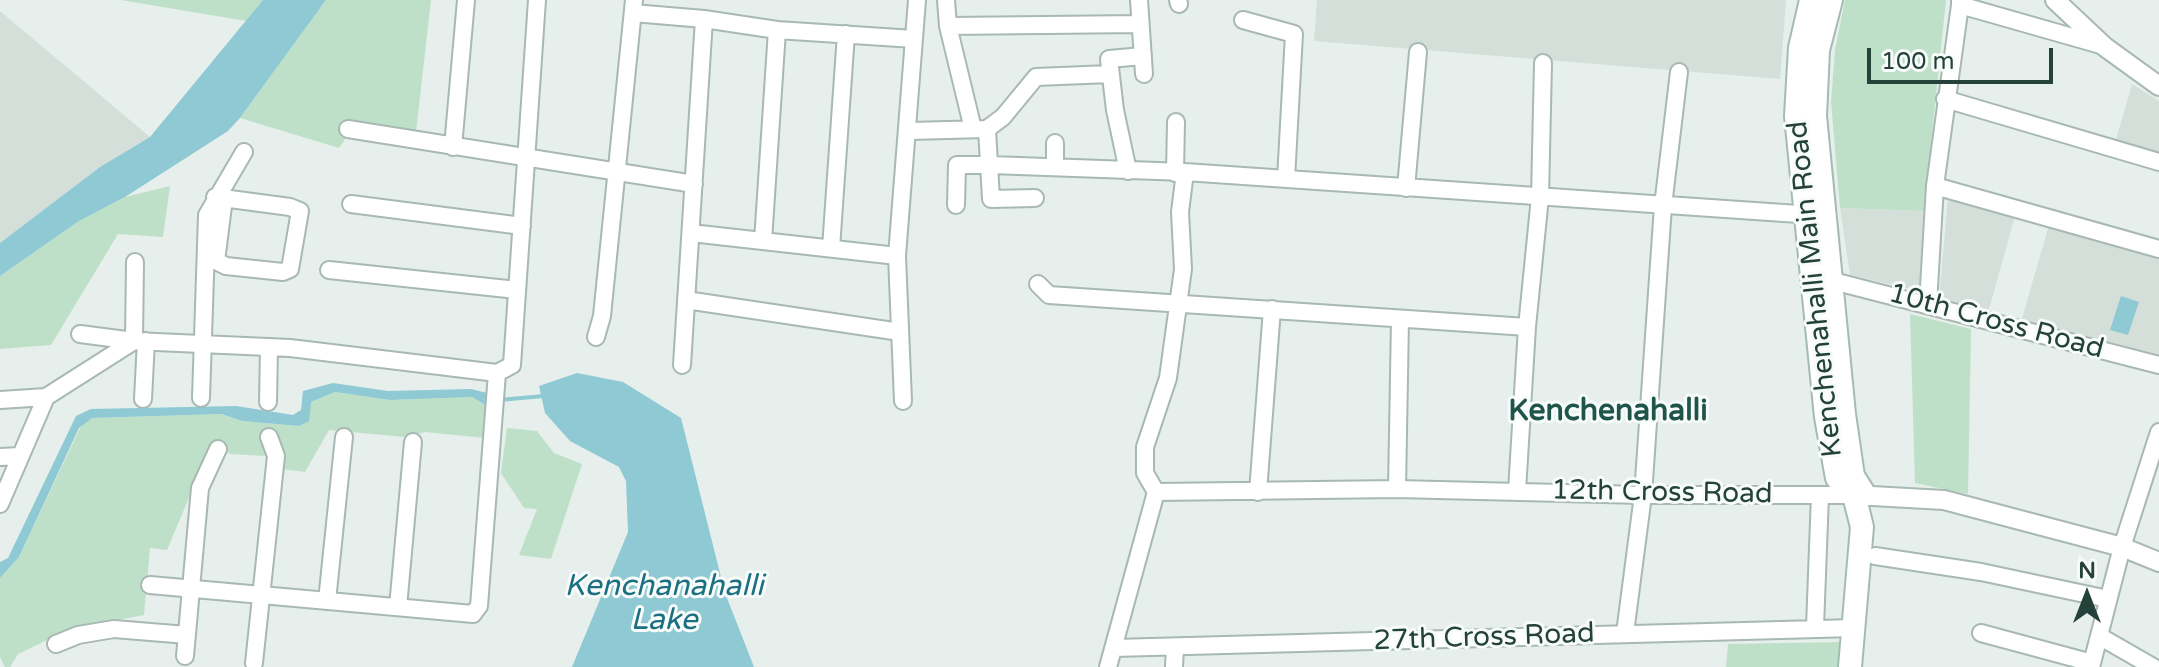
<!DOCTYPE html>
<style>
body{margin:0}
#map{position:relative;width:2159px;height:667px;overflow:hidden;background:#e6efeb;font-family:"Varela Round",sans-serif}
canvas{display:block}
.north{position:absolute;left:2047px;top:555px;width:80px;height:80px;-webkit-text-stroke:6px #f7fbf9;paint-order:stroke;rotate:0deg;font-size:22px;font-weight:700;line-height:32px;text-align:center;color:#24423a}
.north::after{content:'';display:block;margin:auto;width:28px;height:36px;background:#24423a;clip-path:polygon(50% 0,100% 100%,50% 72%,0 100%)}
.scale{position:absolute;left:1867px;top:48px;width:186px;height:36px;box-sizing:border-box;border:4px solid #24423a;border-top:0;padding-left:10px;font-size:24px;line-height:28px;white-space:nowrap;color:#24423a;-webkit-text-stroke:6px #f7fbf9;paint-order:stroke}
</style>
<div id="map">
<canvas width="2159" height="667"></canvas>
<div class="north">N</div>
<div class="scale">100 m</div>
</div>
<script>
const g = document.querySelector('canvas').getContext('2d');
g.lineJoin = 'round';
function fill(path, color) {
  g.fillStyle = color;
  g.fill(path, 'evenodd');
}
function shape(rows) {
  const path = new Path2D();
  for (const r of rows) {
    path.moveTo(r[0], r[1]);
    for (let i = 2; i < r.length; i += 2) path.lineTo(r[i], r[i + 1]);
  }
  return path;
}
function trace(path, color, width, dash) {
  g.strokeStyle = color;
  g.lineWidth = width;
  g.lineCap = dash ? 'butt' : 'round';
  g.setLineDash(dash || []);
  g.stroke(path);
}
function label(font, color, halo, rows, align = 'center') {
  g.font = font + ' "Varela Round",sans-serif';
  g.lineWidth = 6;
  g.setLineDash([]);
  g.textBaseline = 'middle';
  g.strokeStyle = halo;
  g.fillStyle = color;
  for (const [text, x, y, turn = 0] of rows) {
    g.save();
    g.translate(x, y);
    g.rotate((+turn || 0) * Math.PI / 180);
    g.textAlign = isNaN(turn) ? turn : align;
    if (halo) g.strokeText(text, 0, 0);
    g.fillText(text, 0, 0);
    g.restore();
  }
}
fill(shape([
 [1317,0,1786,0,1780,79,1314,41],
 [0,11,150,137,100,167,0,243],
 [2132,84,2159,101,2159,156,2115,143],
 [1948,197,2015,216,1988,313,1939,299],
 [1840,208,1924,211,1923,292,1850,275],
 [2049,225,2159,257,2159,362,2021,322]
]), '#d4dfda');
fill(shape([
 [121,0,263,0,246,21],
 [326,0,431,0,416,132,355,124,339,148,240,118],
 [1845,0,1946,0,1924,211,1840,208,1831,102,1835,50],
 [170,186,163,237,118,234,51,345,0,349,0,276,79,221,125,197],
 [1910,314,1971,329,1968,494,1915,483],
 [335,392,390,400,472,397,487,406,484,438,425,432,404,437,329,430,305,472,282,469,283,457,230,454,212,443,167,550,150,548,144,615,70,629,18,654,10,667,5,667,0,657,0,578,19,557,82,424,92,418,223,414,242,421,299,426,311,402],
 [507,428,537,431,554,453,582,464,551,559,519,555,537,509,524,508,501,473],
 [1843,642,1839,667,1726,667,1728,644]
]), '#bfe0c8');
fill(shape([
 [263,0,326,0,240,118,228,131,125,197,79,221,0,276,0,243,100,167,150,137],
 [2121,296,2139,302,2128,335,2110,330],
 [577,373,623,382,681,418,725,593,754,667,572,667,628,532,626,481,619,467,570,441,545,413,539,386],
 [333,383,388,391,471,389,487,393,487,406,472,397,390,400,335,392,311,402,309,421,299,426,242,421,222,414,92,418,79,428,19,557,0,578,0,562,8,558,76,416,91,409,236,406,293,415,301,410,303,391]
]), '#8ec9d4');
trace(shape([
 [499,400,544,396]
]), '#8ec9d4', 4);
const minor = shape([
 [946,0,948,26],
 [1139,0,1144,74],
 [1178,0,1179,4],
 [1960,0,1960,5,2104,46],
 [633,13,704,19],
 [1243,20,1294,34,1286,179],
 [1945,99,2159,162],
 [348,129,694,184],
 [973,129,948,26,1140,24],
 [987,129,1003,117,1036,77,1110,74],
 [909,131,987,129,991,199,1035,198],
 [1055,143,1055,167],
 [453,147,466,0],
 [1128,171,1115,110,1109,59,1143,56],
 [1175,173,1176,122],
 [1935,186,2159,249],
 [1406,188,1418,52],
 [215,197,290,207,300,211,290,269,283,272,226,266,216,261,224,198],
 [351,204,522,226],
 [956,205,957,165,991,165,1185,172,1813,215],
 [691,233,897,256],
 [763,241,777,30],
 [831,248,846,34],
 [329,270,517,290],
 [1833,281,2159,365],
 [1038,284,1049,295,1527,327,1517,491],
 [686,300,900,332],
 [1928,304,1935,186,1960,5],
 [1527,327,1540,197,1543,63],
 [80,334,134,341,135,262],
 [596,337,602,316,634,0],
 [682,365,704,19,777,30,914,39],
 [201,398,207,215,244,152],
 [143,399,146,341],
 [0,400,46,397],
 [903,401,897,256,917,0],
 [268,402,269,347],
 [0,457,20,456],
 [1397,489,1400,320],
 [1156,492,1397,489,1643,495,1854,495],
 [1258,492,1272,309],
 [0,504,46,397,134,341,290,348,497,373,512,365,537,0],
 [1875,556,1981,572,2108,599],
 [150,585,473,614,479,606,497,373],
 [327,601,344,437],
 [398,607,413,442],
 [1815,627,1820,495],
 [1625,633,1643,495,1663,206,1679,72],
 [1981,633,2092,663],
 [2099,636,2153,667],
 [56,644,78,635,114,629,187,635],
 [1114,648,1855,628],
 [185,656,200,488,218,449],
 [254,663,276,456,269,437],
 [1108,667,1156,492,1145,473,1145,447,1168,378,1183,269,1180,212,1185,172],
 [1174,667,1175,647],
 [2091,667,2122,547,2159,432]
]);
const tertiary = shape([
 [2055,0,2105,47,2159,86],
 [1854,495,1944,500,2122,547,2159,562]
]);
const secondary = shape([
 [1811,0,1800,48,1796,116,1826,417,1837,478,1854,495,1862,527,1850,667],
 [1831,0,1818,50,1815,116,1844,414,1853,476,1865,495]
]);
trace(minor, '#a8b8b2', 20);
trace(tertiary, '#a8b8b2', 22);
trace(secondary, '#a4bbb3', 26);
trace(minor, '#fff', 16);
trace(tertiary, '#fff', 18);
trace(secondary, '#fff', 22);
label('28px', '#24423a', '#f7fbf9', [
 ["Kenchenahalli Main Road",1816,289,-96],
 ["10th Cross Road",1996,322,15],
 ["12th Cross Road",1662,493,1],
 ["27th Cross Road",1484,638,-2]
]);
label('bold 30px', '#1f5548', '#f7fbf9', [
 ["Kenchenahalli",1608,412]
]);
label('italic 30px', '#1c6f80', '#f7fbf9', [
 ["Kenchanahalli",664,587],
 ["Lake",664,621]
]);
</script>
